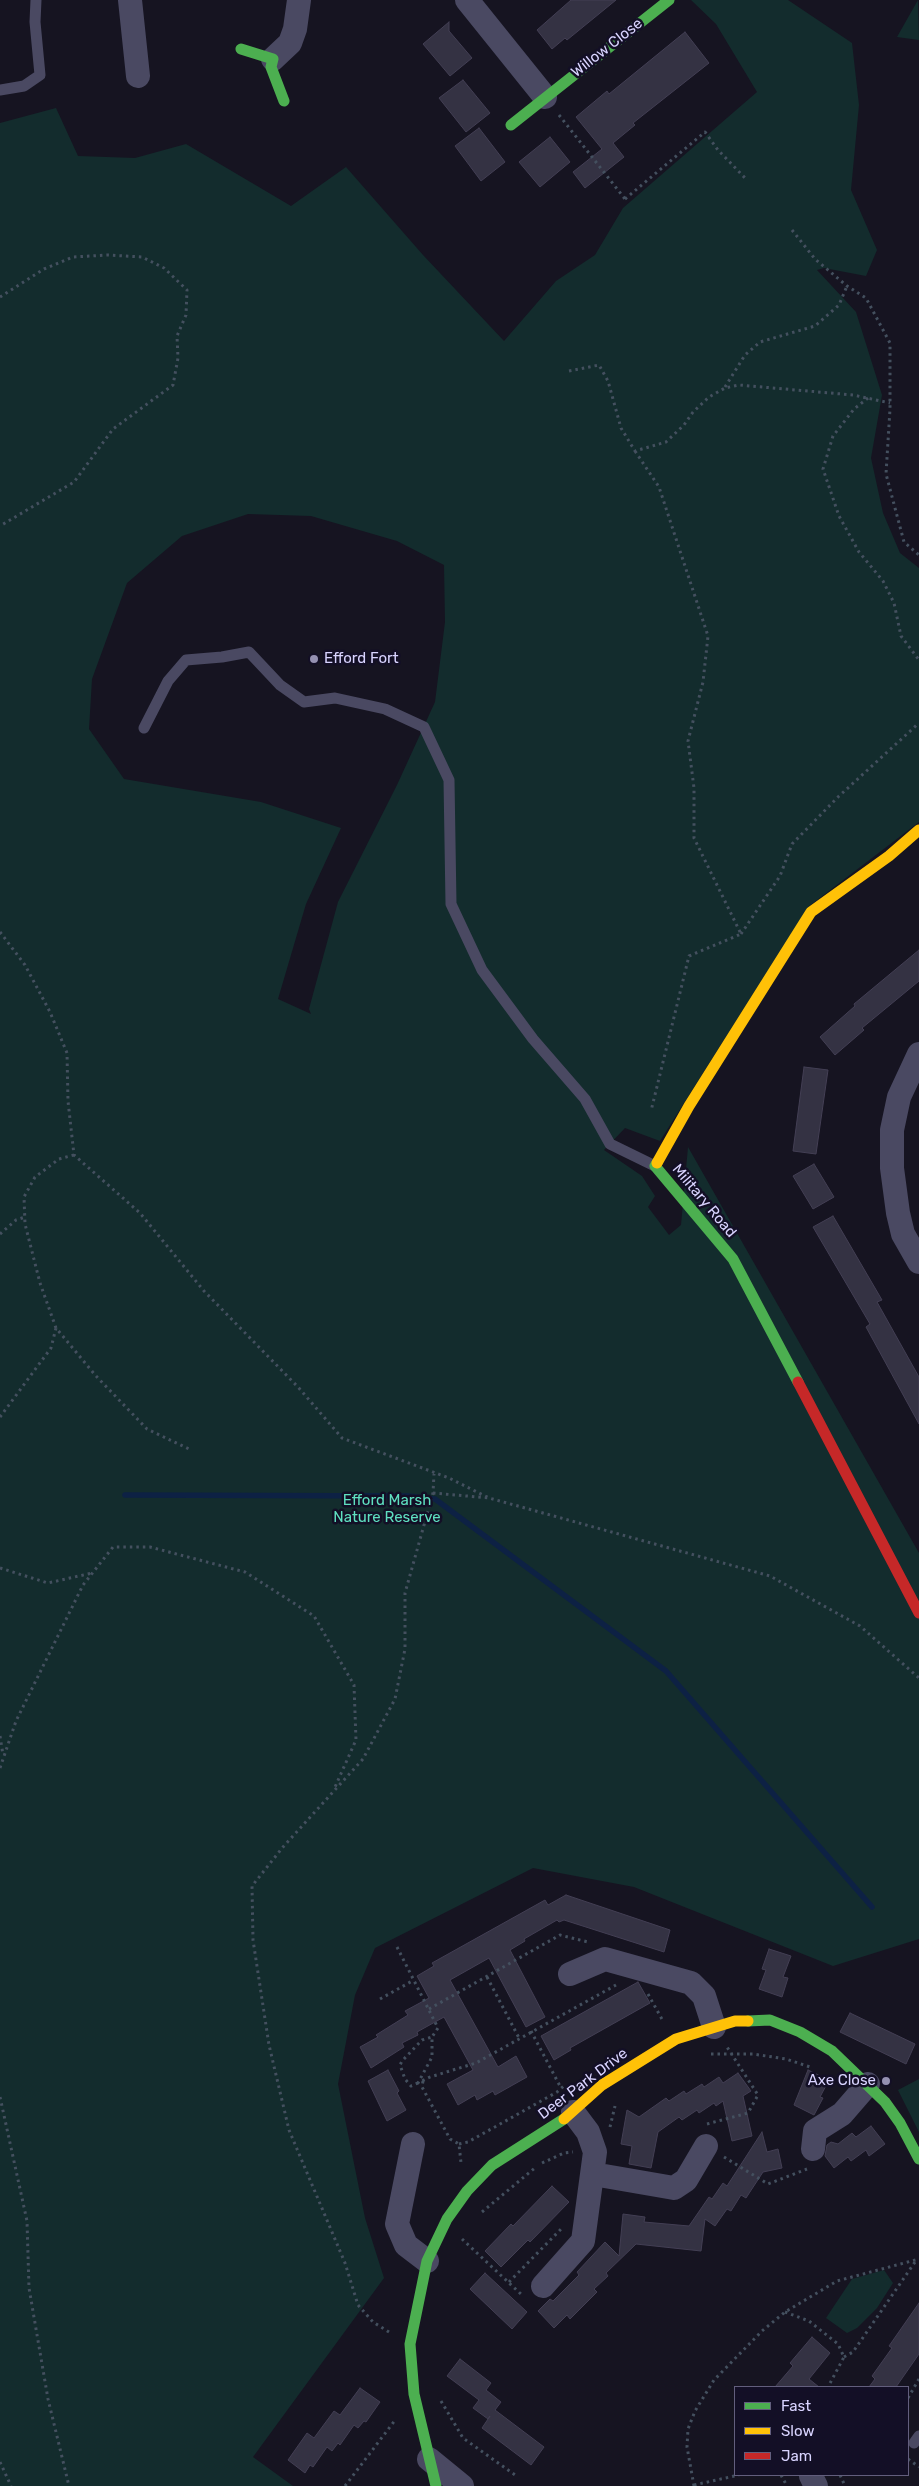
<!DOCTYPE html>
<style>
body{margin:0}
#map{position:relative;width:919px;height:2486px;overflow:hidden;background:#161421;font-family:Rubik,sans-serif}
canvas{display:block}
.legend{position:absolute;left:734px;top:2386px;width:175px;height:90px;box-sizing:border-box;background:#130f26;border:1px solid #625e7d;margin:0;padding:6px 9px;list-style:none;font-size:15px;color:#d9d4ff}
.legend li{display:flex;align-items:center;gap:10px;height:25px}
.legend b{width:25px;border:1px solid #625e7d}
</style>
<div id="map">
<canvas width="919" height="2486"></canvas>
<ul class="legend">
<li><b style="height:6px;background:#4caf50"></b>Fast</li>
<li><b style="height:6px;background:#ffc107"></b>Slow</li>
<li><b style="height:6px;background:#c62828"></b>Jam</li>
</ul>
</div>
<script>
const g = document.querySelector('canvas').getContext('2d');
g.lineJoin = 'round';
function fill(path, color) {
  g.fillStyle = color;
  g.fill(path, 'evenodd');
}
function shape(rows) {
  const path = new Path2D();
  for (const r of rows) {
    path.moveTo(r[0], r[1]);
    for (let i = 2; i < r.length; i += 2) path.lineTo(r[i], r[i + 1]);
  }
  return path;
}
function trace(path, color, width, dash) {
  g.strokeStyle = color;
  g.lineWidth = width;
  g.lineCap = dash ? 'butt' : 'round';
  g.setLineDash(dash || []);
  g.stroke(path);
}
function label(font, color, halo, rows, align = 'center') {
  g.font = font + ' Rubik,sans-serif';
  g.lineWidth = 5;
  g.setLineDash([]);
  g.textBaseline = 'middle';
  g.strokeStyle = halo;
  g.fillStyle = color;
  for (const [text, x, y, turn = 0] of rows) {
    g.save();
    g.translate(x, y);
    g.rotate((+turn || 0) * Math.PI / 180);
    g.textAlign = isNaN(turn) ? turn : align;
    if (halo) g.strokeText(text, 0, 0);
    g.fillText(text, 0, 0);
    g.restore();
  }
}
fill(shape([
 [691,0,788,0,852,43,859,105,851,190,877,250,866,276,824,268,817,270,856,312,882,395,871,458,883,513,900,553,919,568,919,822,808,907,660,1141,625,1128,604,1150,642,1176,655,1196,648,1207,669,1235,681,1225,688,1147,919,1553,919,1939,833,1966,634,1887,533,1868,375,1948,355,1995,338,2084,365,2218,384,2278,253,2457,293,2486,0,2486,0,123,56,108,78,156,135,158,186,144,291,206,346,167,423,255,504,341,556,281,595,255,623,208,757,92,716,24],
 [248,514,311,516,397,541,444,565,445,622,435,702,397,785,338,902,309,1009,311,1014,278,999,306,904,341,828,261,802,124,779,89,729,92,679,127,583,182,536],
 [918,0,919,40,897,37],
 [919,2079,919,2132,898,2090],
 [884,2270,893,2283,877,2308,857,2328,847,2333,826,2318,852,2279]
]), '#132c2d');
trace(shape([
 [125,1495,408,1496,435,1499,666,1671,872,1907]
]), '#0d2144', 5.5);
const building = shape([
 [571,0,616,0,567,40,565,38,552,49,537,30,571,0],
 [449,22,449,31,472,58,450,76,423,44,449,22],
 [685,32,709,63,633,123,635,125,613,143,624,157,585,188,573,172,602,149,576,117,607,91,609,94,685,32],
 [463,80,490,113,466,132,439,98,463,80],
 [479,128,505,162,481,181,455,146,479,128],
 [550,137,570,162,540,187,519,162,550,137],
 [919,950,919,981,862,1028,864,1030,835,1055,820,1037,855,1006,854,1004,919,950],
 [804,1067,828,1070,816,1154,793,1151,804,1067],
 [814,1164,834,1197,813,1209,793,1176,814,1164],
 [833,1216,882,1300,877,1302,919,1377,919,1424,866,1327,870,1324,813,1227,833,1216],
 [566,1895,670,1930,664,1952,564,1920,559,1922,557,1920,524,1939,525,1941,510,1950,545,2017,526,2027,489,1958,450,1980,498,2067,516,2056,527,2077,495,2095,493,2091,477,2100,475,2095,458,2105,447,2084,473,2070,444,2017,417,2032,418,2035,402,2043,404,2047,371,2068,360,2047,378,2037,376,2035,408,2015,405,2011,429,1998,417,1976,434,1966,432,1963,545,1900,548,1905,566,1895],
 [769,1949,791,1956,783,1977,788,1978,782,1997,759,1989,766,1970,762,1969,769,1949],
 [638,1982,650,2003,570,2048,571,2050,554,2060,541,2036,638,1982],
 [850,2013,915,2044,906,2064,840,2032,850,2013],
 [388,2070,399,2091,397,2093,406,2110,387,2121,368,2081,388,2070],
 [808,2070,829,2080,820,2097,823,2098,814,2115,794,2105,808,2070],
 [738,2073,751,2091,743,2096,752,2136,732,2141,723,2101,716,2106,714,2103,699,2113,697,2110,682,2120,679,2117,658,2132,651,2168,629,2164,632,2146,621,2144,627,2110,639,2117,666,2098,669,2101,684,2091,686,2094,702,2084,704,2087,719,2077,723,2083,738,2073],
 [871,2126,885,2144,869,2156,866,2150,851,2161,848,2157,834,2168,825,2156,827,2145,831,2142,838,2144,852,2133,856,2137,871,2126],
 [762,2132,767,2152,778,2149,782,2168,763,2172,746,2198,741,2195,731,2211,727,2209,715,2226,705,2219,701,2251,636,2244,606,2273,608,2276,594,2289,597,2292,570,2319,567,2315,554,2328,538,2311,550,2299,553,2301,579,2275,577,2272,605,2242,619,2256,623,2214,645,2217,644,2222,689,2226,709,2197,712,2199,723,2183,727,2186,762,2132],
 [552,2186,569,2202,530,2242,528,2240,501,2267,485,2251,511,2224,513,2226,552,2186],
 [485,2273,527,2312,512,2329,470,2289,485,2273],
 [919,2303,919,2354,896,2387,869,2387,875,2379,872,2376,892,2348,889,2346,919,2303],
 [812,2337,830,2353,809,2379,819,2387,775,2387,793,2366,790,2363,812,2337],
 [460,2359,491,2383,486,2390,501,2402,495,2410,544,2447,531,2465,482,2428,490,2416,488,2419,473,2408,479,2400,447,2376,460,2359],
 [360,2388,380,2402,366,2422,364,2421,358,2428,354,2425,340,2445,338,2443,332,2451,327,2447,313,2467,310,2465,305,2473,288,2460,307,2433,314,2438,334,2411,340,2415,360,2388]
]);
fill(building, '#343243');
trace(building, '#433f54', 1);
trace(shape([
 [559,115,625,199],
 [625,199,705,132,718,150,747,180],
 [792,230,815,259,847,286,866,298,890,343,890,409,886,474,904,542,919,555],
 [0,297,44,269,73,257,107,255,142,257,164,268,187,290,186,315,177,336,178,358,173,385,113,429,74,482,0,526],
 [569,371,599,365,608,381,621,428,635,451,666,442,684,425,693,412,709,397,725,388,739,385,853,395,890,403],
 [725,387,745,355,760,342,815,326,839,305,847,286],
 [868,398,854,409,833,436,823,469,839,516,859,552,883,581,894,603,901,636,919,660],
 [635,451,659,487,708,636,703,682,688,741,694,788,694,838,741,934,689,956,651,1111],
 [0,932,25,965,50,1012,67,1053,68,1101,74,1155,140,1213,204,1291,298,1387,342,1438,449,1478,489,1498],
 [741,934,780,876,792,844,838,797,919,723],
 [74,1155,59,1159,35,1177,24,1197,25,1224,40,1283,56,1328,96,1376,147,1429,189,1449],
 [0,1234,16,1220,25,1217],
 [0,1417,51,1348,56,1328],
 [433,1493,489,1498,770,1576,860,1626,919,1678],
 [0,1568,48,1583,92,1573],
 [0,1736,3,1755],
 [0,1768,16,1721,83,1585,113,1547,150,1547,245,1572,314,1616,354,1685,356,1740,335,1787],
 [397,1947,438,2028,432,2037,432,2057,418,2083,430,2077,476,2063,616,1985],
 [487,1977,519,2038],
 [648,1994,663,2021],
 [380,1999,414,1980],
 [429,2009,560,1935,588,1942],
 [531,2031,561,2088],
 [711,2054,753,2054,786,2059,810,2067],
 [423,2081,422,2087,450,2139,459,2144,461,2163],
 [418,2083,411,2086,405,2079,400,2065,402,2061,422,2040,432,2037],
 [0,2097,27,2221,29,2288,48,2399,69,2486],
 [707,2124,748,2113,758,2095,727,2047],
 [610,2127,615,2106],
 [459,2144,468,2142,518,2114,557,2092,566,2084],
 [724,2157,768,2184,807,2169],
 [542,2163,564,2153,573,2152],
 [482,2212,536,2167],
 [462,2239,523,2296],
 [509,2282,563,2227],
 [785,2312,809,2321,838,2344,844,2357,828,2387],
 [389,2332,373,2322,358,2305,345,2263,289,2130,269,2045,253,1940,252,1886,283,1847,363,1759,395,1699,405,1649,405,1593,433,1493,434,1474],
 [844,2357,853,2352,915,2262,913,2260],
 [908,2398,919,2379],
 [441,2401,463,2438,518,2477],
 [908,2459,919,2467],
 [0,2462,11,2486],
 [781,2475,787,2486],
 [840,2475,845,2486],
 [694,2485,739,2475],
 [345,2486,396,2419],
 [694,2486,687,2447,688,2429,695,2411,714,2380,762,2331,785,2312,837,2281,919,2259]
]), '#44505f', 3, [2.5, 4]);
trace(shape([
 [0,90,24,86,40,75,35,22,36,0],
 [144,728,168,681,186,660,222,657,249,652,280,685,304,702,335,698,385,709,424,727,449,780,451,904,482,970,533,1039,585,1099,610,1144,655,1166],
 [914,2443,919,2436]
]), '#4a4962', 11);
trace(shape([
 [130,0,138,76],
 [467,0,545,97],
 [273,59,290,43,295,29,299,0],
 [919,1054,899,1097,892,1130,892,1168,898,1213,903,1234,919,1262],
 [570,1974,605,1959,691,1983,704,1996,714,2027],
 [413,2144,397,2224,406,2245,427,2261],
 [813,2149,815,2131,842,2114,868,2084],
 [593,2174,674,2188,686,2180,706,2146],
 [543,2286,583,2241,595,2152,588,2132,573,2112],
 [429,2459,462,2486],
 [811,2476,816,2486]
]), '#4a4962', 24);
trace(shape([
 [241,49,273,59,271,67,284,101],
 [511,125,669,0],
 [657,1163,655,1166,733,1259,798,1382],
 [748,2021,770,2020,800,2032,832,2051,885,2102,900,2123,919,2159],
 [436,2486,414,2394,410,2344,427,2261,447,2219,467,2191,492,2165,564,2119]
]), '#4caf50', 11);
trace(shape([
 [657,1163,689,1106,811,912,889,856,919,830],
 [564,2119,602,2085,676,2039,735,2021,748,2021]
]), '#ffc107', 11);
trace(shape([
 [798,1382,919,1613]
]), '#c62828', 11);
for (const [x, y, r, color] of [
 [314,659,5,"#9591b1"],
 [886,2081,5,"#9591b1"]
]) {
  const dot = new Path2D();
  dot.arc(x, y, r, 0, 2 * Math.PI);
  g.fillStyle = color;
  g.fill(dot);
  trace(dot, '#130f26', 2);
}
label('15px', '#d9d4ff', '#130f26', [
 ["Willow Close",607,48,-38],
 ["Military Road",704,1201,50],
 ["Deer Park Drive",583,2084,-37]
]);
label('15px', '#d9d4ff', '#130f26', [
 ["Efford Fort",324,659],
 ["Axe Close",876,2081,"right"]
], 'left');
label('15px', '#5fe0c0', '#130f26', [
 ["Efford Marsh",387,1501],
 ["Nature Reserve",387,1518]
]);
</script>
